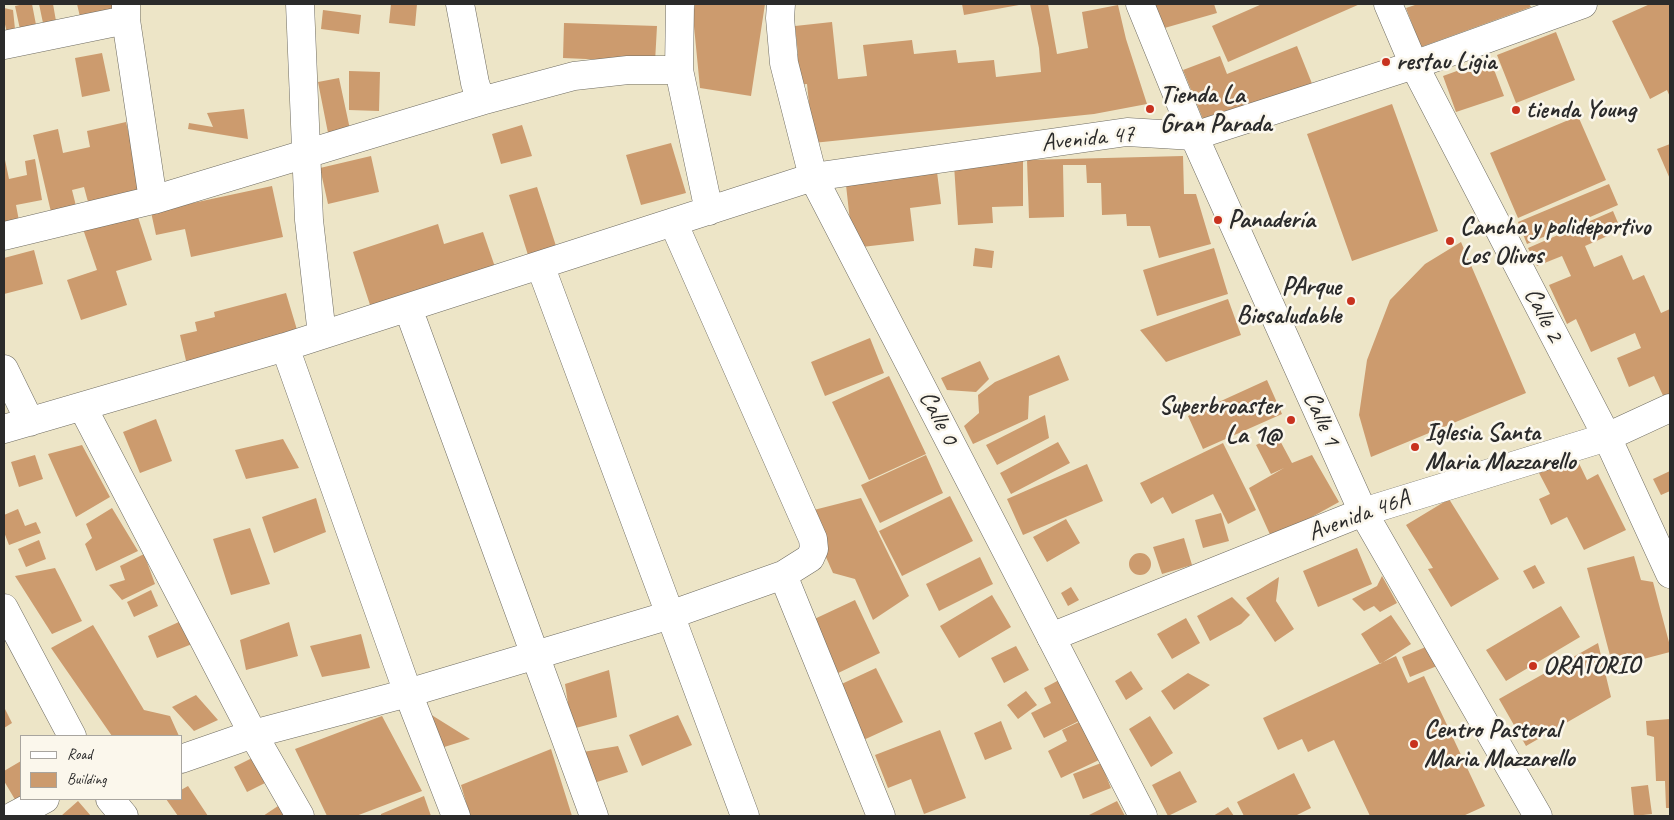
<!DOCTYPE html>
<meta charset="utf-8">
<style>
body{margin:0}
#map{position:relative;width:1674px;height:820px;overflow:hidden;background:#ede5c7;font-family:Caveat,sans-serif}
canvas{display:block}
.frame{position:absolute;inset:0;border:5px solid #2b2b2b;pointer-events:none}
.legend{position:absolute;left:20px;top:735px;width:162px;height:65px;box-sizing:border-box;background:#fbf7ec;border:1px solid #a8a59f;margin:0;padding:6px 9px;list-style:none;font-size:15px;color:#2b2b2b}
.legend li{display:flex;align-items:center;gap:10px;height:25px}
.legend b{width:25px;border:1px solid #a8a59f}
</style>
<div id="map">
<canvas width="1674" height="820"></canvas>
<div class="frame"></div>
<ul class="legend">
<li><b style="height:6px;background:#fff"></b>Road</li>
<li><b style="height:14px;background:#cc9b6e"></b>Building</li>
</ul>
</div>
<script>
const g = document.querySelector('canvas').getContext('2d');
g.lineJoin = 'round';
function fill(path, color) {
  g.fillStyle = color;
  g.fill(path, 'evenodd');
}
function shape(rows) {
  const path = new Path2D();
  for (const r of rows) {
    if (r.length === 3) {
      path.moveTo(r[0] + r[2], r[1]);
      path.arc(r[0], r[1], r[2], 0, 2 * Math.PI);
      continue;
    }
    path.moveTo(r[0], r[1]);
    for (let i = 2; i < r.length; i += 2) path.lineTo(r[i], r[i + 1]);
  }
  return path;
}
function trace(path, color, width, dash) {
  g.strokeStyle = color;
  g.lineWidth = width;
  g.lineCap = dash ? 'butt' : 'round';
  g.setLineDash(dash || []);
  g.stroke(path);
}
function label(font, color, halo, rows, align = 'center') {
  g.font = font + ' Caveat,sans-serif';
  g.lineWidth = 5;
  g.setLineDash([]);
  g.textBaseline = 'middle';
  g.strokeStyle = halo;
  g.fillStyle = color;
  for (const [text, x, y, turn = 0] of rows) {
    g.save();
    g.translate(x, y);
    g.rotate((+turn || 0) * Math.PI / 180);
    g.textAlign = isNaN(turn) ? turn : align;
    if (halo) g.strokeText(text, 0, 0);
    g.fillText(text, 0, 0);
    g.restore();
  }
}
fill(shape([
 [24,4,32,4,37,30,21,34,15,6],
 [39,4,53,4,56,21,43,23],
 [77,4,117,4,122,10,81,21],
 [391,4,417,4,415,26,389,23],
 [695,4,765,4,751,96,700,88,693,16],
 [962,4,1019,4,1019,5,964,15],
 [1030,4,1048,4,1057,54,1088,48,1082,12,1118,5,1126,39,1147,104,1094,114,813,143,807,84,795,85,792,54,798,54,795,26,832,22,838,79,867,76,863,45,912,40,914,54,956,50,958,63,994,60,996,77,1041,72,1039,48],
 [1154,4,1214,4,1217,13,1161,29],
 [1262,4,1360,4,1228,62,1212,26],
 [1418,4,1529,4,1531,7,1421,47,1406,8],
 [1650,4,1670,4,1670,97,1667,90,1650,99,1612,21],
 [4,8,13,10,15,29,7,33,4,20],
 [323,10,361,15,359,34,321,29],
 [564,23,657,26,655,62,563,58],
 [1556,32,1575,80,1516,103,1497,55],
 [1297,46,1313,86,1207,129,1183,70,1220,56,1227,74],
 [102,53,110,91,82,97,75,58],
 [1490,59,1504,96,1456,112,1443,76],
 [349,71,380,72,379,111,349,110],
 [339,78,351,134,329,138,318,82],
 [1392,104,1438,231,1352,261,1307,134],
 [244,109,248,139,188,129,189,123,213,127,207,113],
 [1578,116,1606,180,1518,218,1490,153],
 [126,122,142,190,88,202,84,187,72,190,76,206,51,212,33,135,58,129,63,153,90,147,87,131],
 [522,125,532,156,501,164,492,134],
 [671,143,686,193,641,205,626,155],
 [1670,144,1670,179,1657,149],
 [4,155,9,179,27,175,25,161,35,159,42,200,16,205,19,221,4,224],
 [371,156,379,192,328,204,320,168],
 [1183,156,1184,194,1196,194,1211,244,1159,258,1150,226,1127,226,1126,214,1102,215,1101,183,1087,183,1086,165,1063,165,1064,217,1029,218,1027,160],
 [1023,161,1023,206,992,207,993,223,958,225,954,165],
 [936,164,941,204,910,208,914,241,853,248,845,176],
 [1609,184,1618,205,1527,244,1518,222],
 [272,186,283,237,191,257,185,229,156,235,151,212],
 [537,187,556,246,528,255,509,195],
 [136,211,152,260,116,271,127,305,81,320,67,280,97,270,83,229],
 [1613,211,1621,230,1585,246,1594,267,1622,255,1633,280,1644,275,1661,313,1670,309,1670,400,1666,402,1654,376,1629,387,1617,358,1641,348,1635,333,1591,352,1576,319,1567,324,1549,285,1571,276,1562,256,1537,266,1528,248],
 [438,224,444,244,483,232,495,267,371,308,353,252],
 [1461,242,1526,393,1371,457,1359,415,1367,360,1390,300,1425,264],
 [975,248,994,251,992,268,973,266],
 [1214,248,1228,294,1157,316,1143,270],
 [34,250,43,284,4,294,4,258],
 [286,293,298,333,187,365,180,335,197,331,195,322,215,317,214,312],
 [1228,299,1241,335,1166,362,1140,330],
 [870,338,884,373,825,396,811,362],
 [1059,355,1069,380,1029,396,1028,419,973,444,964,426,979,413,978,395,995,382],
 [980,361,989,379,976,392,947,390,941,378],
 [889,376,926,454,869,480,832,402],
 [1267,380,1282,414,1203,449,1188,416],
 [1045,415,1049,438,997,465,986,445],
 [156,419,172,461,140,473,123,432],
 [1277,435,1292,463,1312,455,1339,502,1272,539,1249,488,1284,468,1271,474,1256,445],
 [283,439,299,468,246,479,235,450],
 [1058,442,1070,463,1011,494,1000,473],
 [1223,443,1256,510,1228,524,1213,494,1172,514,1163,497,1151,504,1140,483],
 [82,445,110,497,76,517,48,454],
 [35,455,43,479,19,487,11,462],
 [926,455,943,493,880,523,861,485],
 [1575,455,1587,480,1598,474,1626,530,1584,550,1567,517,1551,525,1539,499,1550,494,1539,473],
 [1087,464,1103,501,1023,535,1007,499],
 [1670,471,1670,491,1661,495,1653,479],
 [950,496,973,541,902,576,879,531],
 [316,498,326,532,274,553,262,517],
 [861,498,909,596,873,620,855,579,833,573,806,512],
 [1449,499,1499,579,1451,607,1428,569,1433,568,1406,525],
 [112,508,138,551,96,571,85,544,92,538,86,524],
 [18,509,25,526,36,522,41,533,9,545,4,532,4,515],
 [1221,513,1229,541,1203,548,1195,520],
 [1066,519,1080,543,1047,562,1033,537],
 [250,528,270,584,231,595,213,539],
 [1184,538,1192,565,1162,574,1153,547],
 [39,540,46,559,26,567,18,549],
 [1357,548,1372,584,1318,607,1303,571],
 [1140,564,11],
 [144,554,155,584,122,600,109,585,125,580,120,566],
 [1634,556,1641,580,1653,582,1670,646,1670,652,1613,667,1587,568],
 [980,557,993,584,939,611,926,584],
 [1535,565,1545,583,1533,589,1523,571],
 [55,568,82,621,52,634,15,576],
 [1382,576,1397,603,1380,612,1374,606,1364,611,1352,599,1377,586],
 [1279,577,1276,601,1294,629,1275,642,1246,598],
 [1071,587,1079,600,1068,606,1061,593],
 [151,590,158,606,134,617,127,602],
 [992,595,1011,627,959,658,940,626],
 [1232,597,1250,615,1241,624,1210,641,1197,616],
 [855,600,880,653,834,675,808,622],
 [1561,606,1580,637,1506,681,1486,650],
 [1391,615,1411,644,1380,664,1361,634],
 [1186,618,1200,643,1172,659,1157,634],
 [181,621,192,644,157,658,148,636],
 [289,622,298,656,246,670,240,640],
 [93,625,144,710,170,716,179,736,112,736,51,648],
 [361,634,370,668,322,677,310,646],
 [1598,643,1611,697,1526,746,1499,699],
 [1016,646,1029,670,1004,683,991,658],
 [1428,646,1437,666,1410,677,1402,657],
 [1396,656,1408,683,1424,676,1485,806,1463,816,1370,816,1334,740,1308,752,1302,739,1278,750,1263,718],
 [876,668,903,722,859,742,833,688],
 [609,670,617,717,572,729,565,684],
 [1131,671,1143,689,1126,700,1115,681],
 [1188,673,1210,685,1174,710,1161,691],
 [1061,679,1081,720,1044,738,1031,713,1051,703,1044,688],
 [1026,691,1037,705,1018,719,1007,705],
 [196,695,218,720,194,731,172,707],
 [4,707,12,723,4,728],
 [430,714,470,739,441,748],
 [678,715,692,745,642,766,629,735],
 [382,716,422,791,356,816,327,816,295,749],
 [1150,716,1173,753,1151,767,1129,729],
 [1670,719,1670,808,1666,808,1665,781,1656,781,1654,737,1647,735,1646,721],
 [1001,721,1012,749,985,760,974,733],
 [1081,721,1099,760,1061,778,1048,751,1067,741,1062,730],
 [940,730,966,798,924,814,911,779,888,788,875,755],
 [618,746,628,772,594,783,583,752],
 [551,749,572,816,470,816,461,785],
 [252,758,265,783,247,792,234,767],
 [21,761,21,799,20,808,4,781,4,771],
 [1101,763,1111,788,1083,799,1073,774],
 [1180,771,1197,802,1168,816,1152,785],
 [1294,773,1311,808,1295,816,1244,816,1237,802],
 [1648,785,1652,814,1634,816,1631,787],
 [188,786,208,816,178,816,166,799,181,799,181,790],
 [424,796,431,816,381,816,381,814],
 [78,801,91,816,61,816],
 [1117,801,1125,816,1087,816],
 [281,804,289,816,263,816],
 [1228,807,1234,816,1213,816]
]), '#cc9b6e');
const minor = shape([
 [126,4,126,20,153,200],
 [300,4,309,220,322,335],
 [460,4,475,83,481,101],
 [680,4,679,70,709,211],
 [781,4,780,18,784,63,813,177,1051,637],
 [1388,4,1414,65,1607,437,1670,574],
 [4,45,126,20],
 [4,236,153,200,481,101,574,76,628,70,679,70],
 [540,265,745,816],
 [408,308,594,816],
 [285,347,408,693,456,816],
 [4,369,30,422],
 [83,408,253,734,300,816],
 [4,429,285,347,813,177,1127,132,1194,136,1140,4],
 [783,575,881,816],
 [4,608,72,736],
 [181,759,253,734,408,693,670,615,783,575,810,558,814,549,813,539,673,222],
 [110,799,124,816],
 [13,816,45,799],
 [1538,816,1363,512,1607,437,1670,408]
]);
const tertiary = shape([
 [1143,816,1051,637,1363,512,1194,136,1414,65,1583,4]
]);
trace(minor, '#6f6c62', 29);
trace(tertiary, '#6f6c62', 29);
trace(minor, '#fff', 28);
trace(tertiary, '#fff', 28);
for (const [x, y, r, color] of [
 [1386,62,5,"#c8321e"],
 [1150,109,5,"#c8321e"],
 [1516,110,5,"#c8321e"],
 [1218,220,5,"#c8321e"],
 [1450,241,5,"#c8321e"],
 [1351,301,5,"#c8321e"],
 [1291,420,5,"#c8321e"],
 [1415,447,5,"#c8321e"],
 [1533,666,5,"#c8321e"],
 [1414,744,5,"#c8321e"]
]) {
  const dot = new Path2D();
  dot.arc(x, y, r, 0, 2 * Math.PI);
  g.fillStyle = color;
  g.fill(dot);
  trace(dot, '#fbf7ec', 2);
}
label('bold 25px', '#2b2b2b', '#fbf7ec', [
 ["restau Ligia",1396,62],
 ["Tienda La",1160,95],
 ["Gran Parada",1160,124],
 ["tienda Young",1526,110],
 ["Panadería",1228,220],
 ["Cancha y polideportivo",1460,227],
 ["Los Olivos",1460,256],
 ["PArque",1341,287,"right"],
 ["Biosaludable",1341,316,"right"],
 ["Superbroaster",1281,406,"right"],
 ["La 1@",1281,435,"right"],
 ["Iglesia Santa",1425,433],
 ["Maria Mazzarello",1425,462],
 ["ORATORIO",1543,666],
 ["Centro Pastoral",1424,730],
 ["Maria Mazzarello",1424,759]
], 'left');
label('25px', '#2b2b2b', '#fbf7ec', [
 ["Avenida 47",1088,139,-6],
 ["Calle 2",1543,315,63],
 ["Calle 0",938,418,63],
 ["Calle 1",1321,419,66],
 ["Avenida 46A",1359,516,-20]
]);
</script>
